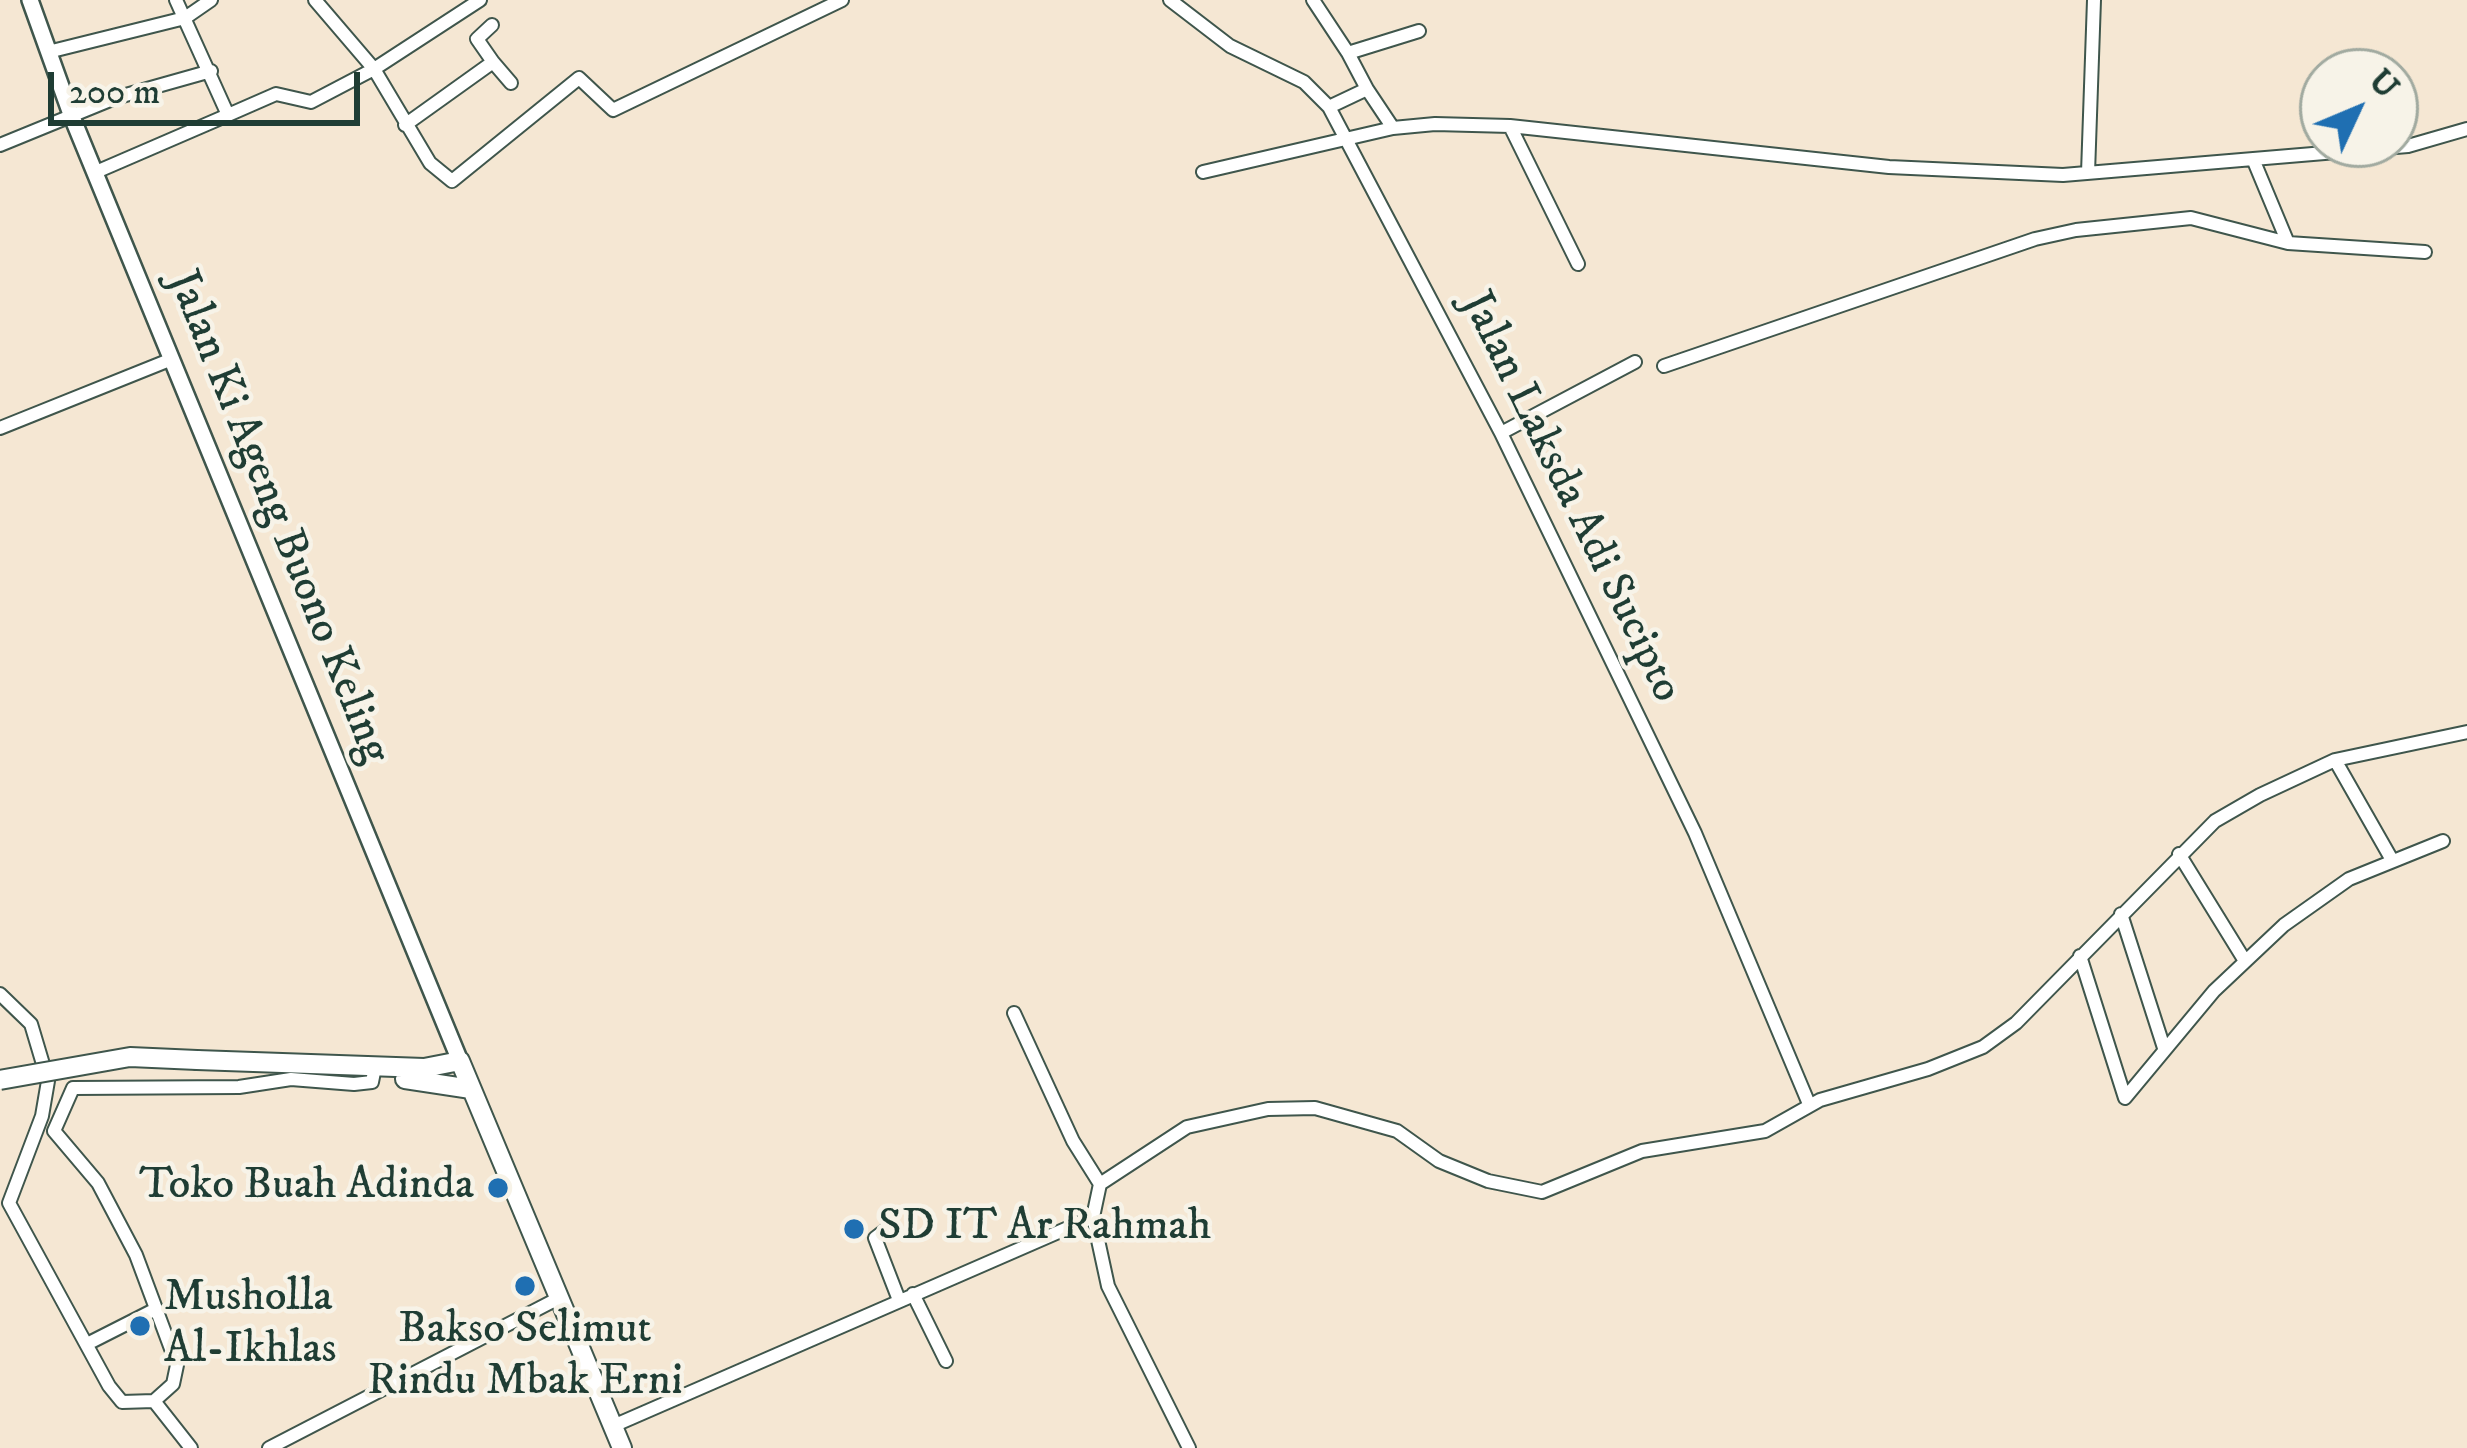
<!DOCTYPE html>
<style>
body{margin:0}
#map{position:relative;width:2467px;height:1448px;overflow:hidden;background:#f5e7d3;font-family:"IM FELL DW Pica",serif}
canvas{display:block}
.north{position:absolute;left:2299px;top:48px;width:120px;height:120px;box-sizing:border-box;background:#f7f3e8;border:3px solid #a1aaa0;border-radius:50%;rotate:46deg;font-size:33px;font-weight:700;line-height:48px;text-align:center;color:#1f3d34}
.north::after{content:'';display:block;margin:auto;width:42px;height:54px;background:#1f6fb2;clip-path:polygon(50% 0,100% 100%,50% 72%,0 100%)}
.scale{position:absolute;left:48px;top:72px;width:312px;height:54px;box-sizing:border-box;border:6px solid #1f3d34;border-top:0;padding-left:15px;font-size:36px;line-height:42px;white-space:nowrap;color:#1f3d34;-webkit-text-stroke:9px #f7f3e8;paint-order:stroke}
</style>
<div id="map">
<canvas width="2467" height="1448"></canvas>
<div class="north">U</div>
<div class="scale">200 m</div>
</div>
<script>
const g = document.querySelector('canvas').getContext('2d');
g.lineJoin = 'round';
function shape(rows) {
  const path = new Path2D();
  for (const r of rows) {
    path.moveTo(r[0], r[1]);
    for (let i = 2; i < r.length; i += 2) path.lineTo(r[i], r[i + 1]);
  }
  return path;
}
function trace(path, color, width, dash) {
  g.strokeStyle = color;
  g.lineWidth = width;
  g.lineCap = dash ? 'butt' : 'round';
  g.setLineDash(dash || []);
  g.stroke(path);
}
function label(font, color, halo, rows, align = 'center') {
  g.font = font + ' "IM FELL DW Pica",serif';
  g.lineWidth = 9;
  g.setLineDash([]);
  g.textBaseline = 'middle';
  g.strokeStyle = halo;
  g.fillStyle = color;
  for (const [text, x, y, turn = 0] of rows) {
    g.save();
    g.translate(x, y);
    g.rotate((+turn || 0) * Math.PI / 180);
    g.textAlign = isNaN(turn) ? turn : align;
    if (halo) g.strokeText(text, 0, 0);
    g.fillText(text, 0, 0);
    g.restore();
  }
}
const minor = shape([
 [176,0,228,115,276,94,311,102,374,69,480,0],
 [315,0,374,69,430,163,452,181,579,78,613,110,842,0],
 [1170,0,1230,46,1304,82,1329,107,1501,433,1695,833,1809,1104],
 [1313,0,1348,53,1419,31],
 [492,25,477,39,493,62],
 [48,52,185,18,211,0],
 [1367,89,1393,128],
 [1329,107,1367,89,1348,53],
 [405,125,493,62,511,83],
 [1510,126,1578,264],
 [0,145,115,98,211,71],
 [96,172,228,115],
 [1203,172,1393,128,1435,124,1510,126,1889,167,2063,175,2408,146,2467,129],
 [2088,173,2094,0],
 [2288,243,2425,252],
 [1664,366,2035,239,2076,230,2191,218,2288,243,2253,159],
 [0,428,172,359],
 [1501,433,1635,362],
 [2335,760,2392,860],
 [2179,854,2245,961],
 [2121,914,2164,1048],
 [2080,956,2125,1098,2214,991,2284,925,2349,879,2443,841],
 [0,994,31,1024,48,1081,42,1116,9,1203,109,1386,122,1402,154,1401,191,1448],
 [1014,1013,1073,1141,1100,1184],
 [888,1228,875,1238,899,1300],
 [913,1294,946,1361],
 [87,1344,156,1309],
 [154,1401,173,1384,177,1365,136,1255,98,1183,54,1131,73,1088,239,1087,291,1079,354,1084,372,1082,375,1067],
 [613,1426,1093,1217],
 [269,1448,559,1298],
 [1189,1448,1108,1286,1093,1217,1100,1184,1187,1127,1268,1109,1315,1108,1397,1131,1439,1161,1488,1181,1542,1192,1642,1151,1765,1131,1820,1100,1928,1069,1983,1047,2016,1023,2215,821,2260,795,2335,760,2467,732]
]);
const major = shape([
 [30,0,72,117,460,1061]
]);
const highway = shape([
 [197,1060,424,1068,460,1061,622,1448],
 [405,1079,471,1089]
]);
trace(minor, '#3f564c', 16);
trace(major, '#3f564c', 20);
trace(highway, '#3f564c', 22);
trace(minor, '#fff', 12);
trace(major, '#fff', 15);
trace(highway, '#fff', 18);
const highwayBridge = shape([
 [0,1080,130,1057,197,1060]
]);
trace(highwayBridge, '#3f564c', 22, []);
trace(highwayBridge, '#fff', 18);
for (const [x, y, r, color] of [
 [498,1188,12,"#1f6fb2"],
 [854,1229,12,"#1f6fb2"],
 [525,1286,12,"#1f6fb2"],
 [140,1326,12,"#1f6fb2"]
]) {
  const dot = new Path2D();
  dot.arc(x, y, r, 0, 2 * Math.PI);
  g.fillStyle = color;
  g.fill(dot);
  trace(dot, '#f7f3e8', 4.5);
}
label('45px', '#1f3d34', '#f7f3e8', [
 ["Jalan Laksda Adi Sucipto",1569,498,64],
 ["Jalan Ki Ageng Buono Keling",276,518,68]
]);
label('45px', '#1f3d34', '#f7f3e8', [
 ["Toko Buah Adinda",474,1188,"right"],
 ["SD IT Ar Rahmah",878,1229],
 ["Musholla",164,1300],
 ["Al-Ikhlas",164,1352],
 ["Bakso Selimut",525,1332,"center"],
 ["Rindu Mbak Erni",525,1384,"center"]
], 'left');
</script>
